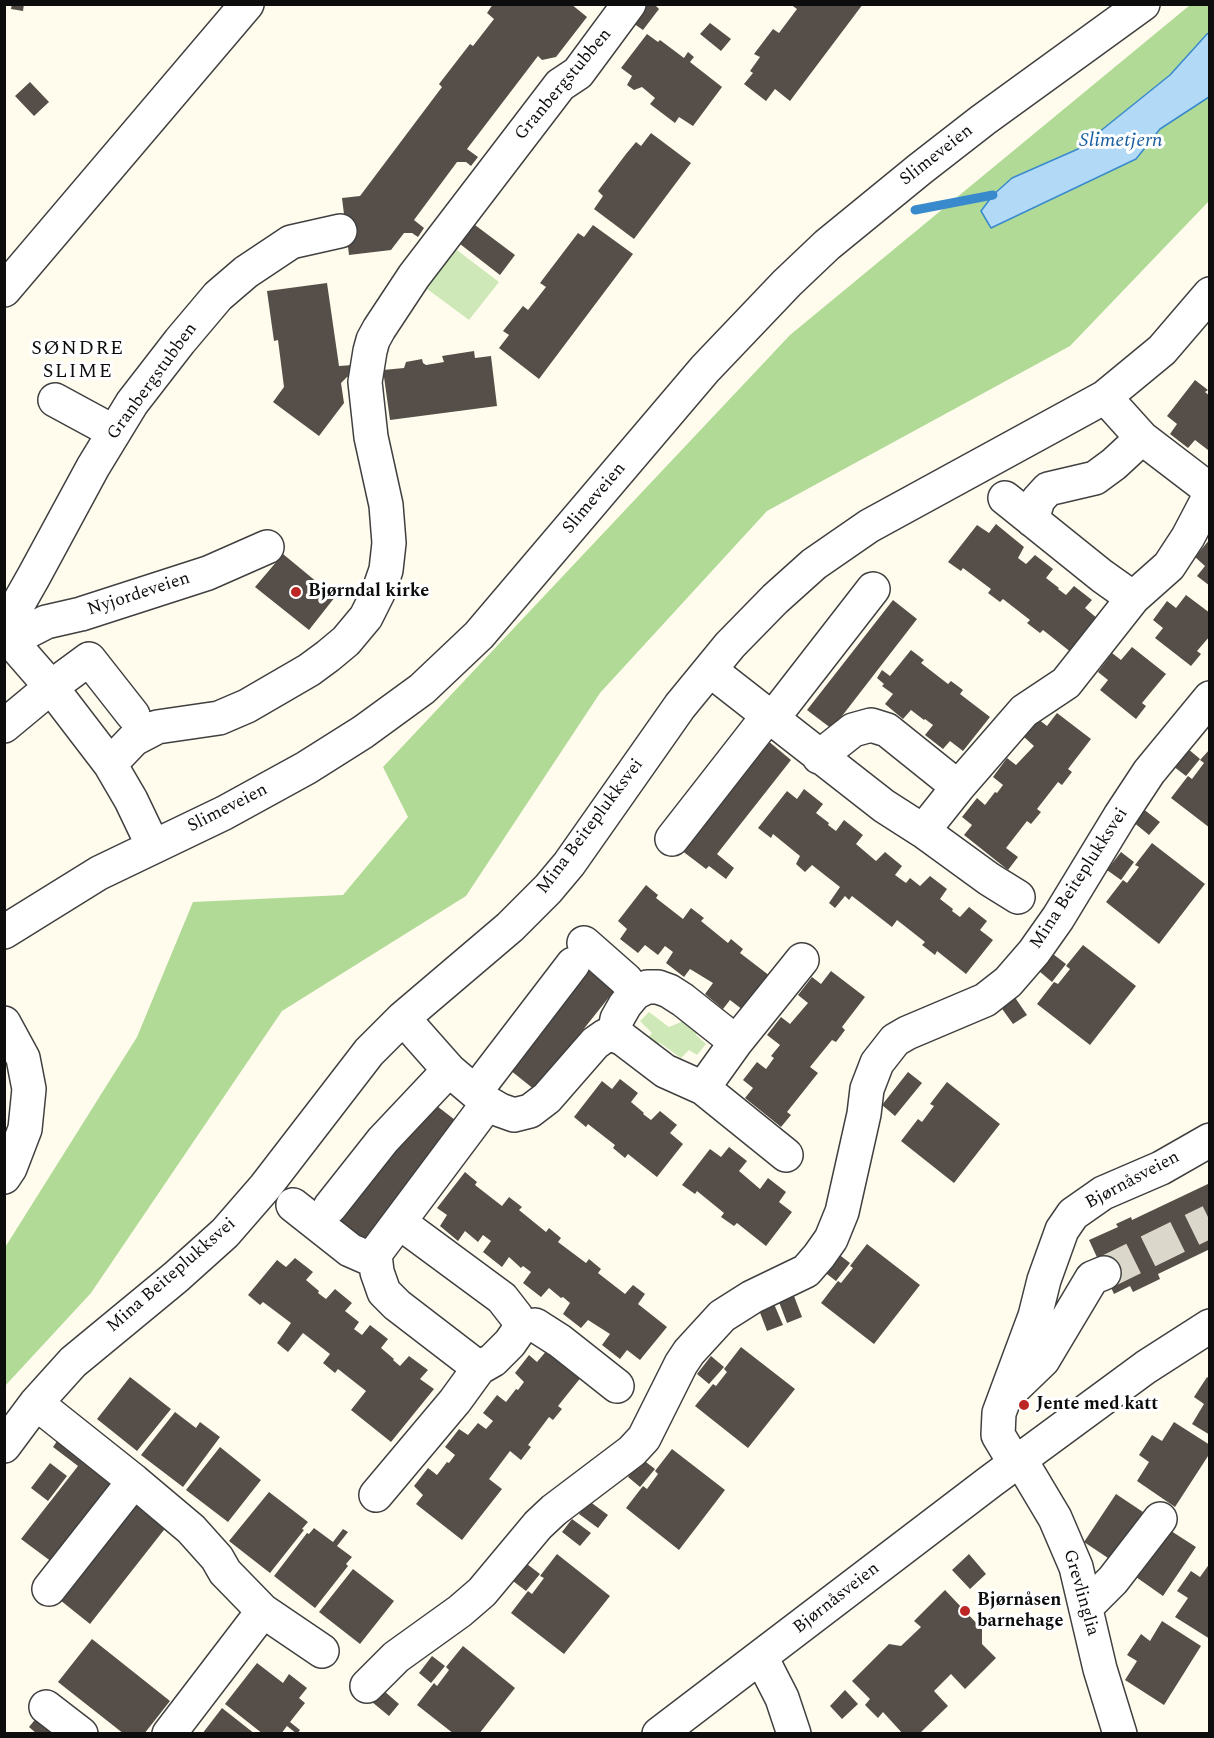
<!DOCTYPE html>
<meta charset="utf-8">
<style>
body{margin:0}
#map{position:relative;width:1214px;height:1738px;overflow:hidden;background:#fffced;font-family:Spectral,serif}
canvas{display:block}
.frame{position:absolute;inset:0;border:6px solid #0d0d0d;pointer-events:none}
</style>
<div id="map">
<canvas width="1214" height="1738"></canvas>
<div class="frame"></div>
</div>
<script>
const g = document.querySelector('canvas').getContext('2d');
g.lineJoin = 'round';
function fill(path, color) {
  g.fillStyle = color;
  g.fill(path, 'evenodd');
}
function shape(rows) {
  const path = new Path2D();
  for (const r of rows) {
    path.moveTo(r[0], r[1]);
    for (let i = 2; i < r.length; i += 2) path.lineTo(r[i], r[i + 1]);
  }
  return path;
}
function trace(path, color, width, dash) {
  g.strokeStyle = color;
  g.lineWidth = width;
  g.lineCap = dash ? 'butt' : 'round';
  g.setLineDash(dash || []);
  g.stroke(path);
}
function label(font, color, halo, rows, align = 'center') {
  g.font = font + ' Spectral,serif';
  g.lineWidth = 6;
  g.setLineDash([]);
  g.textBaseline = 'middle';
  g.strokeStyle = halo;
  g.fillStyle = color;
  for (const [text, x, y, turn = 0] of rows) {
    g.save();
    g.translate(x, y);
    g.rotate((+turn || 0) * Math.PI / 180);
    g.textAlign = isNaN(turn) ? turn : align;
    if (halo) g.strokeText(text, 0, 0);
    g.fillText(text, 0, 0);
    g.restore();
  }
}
fill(shape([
 [449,244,499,282,469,320,419,283],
 [649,1012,669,1027,693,1017,698,1031,696,1035,706,1044,697,1055,689,1050,681,1058,660,1043,656,1045,643,1043,652,1033,640,1021]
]), '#cee9b7');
fill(shape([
 [1190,5,1209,5,1209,201,1070,346,767,511,600,693,466,896,282,1011,91,1293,5,1386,4,1249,137,1037,193,902,343,895,408,817,383,767,790,335]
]), '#b1da96');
const water = shape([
 [1209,33,1209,97,1160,129,1136,159,991,228,981,211,993,195,1012,178,1078,149,1170,75,1207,34,1209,33]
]);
fill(water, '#b2d9f6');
trace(water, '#398acd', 1.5);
trace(shape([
 [915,210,993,195]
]), '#398acd', 9);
fill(shape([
 [12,4,24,4,23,11,11,9],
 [493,4,571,4,587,17,556,57,542,60,538,56,467,149,478,157,471,166,466,162,457,162,414,220,424,228,418,237,412,233,404,233,391,250,349,255,342,198,360,196,442,87,439,84,470,44,473,46,494,19,487,13],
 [642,4,654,4,659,9,643,30,630,21],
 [790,4,863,4,790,101,775,89,766,101,744,84,753,73,750,71,760,57,754,54,773,29,779,33,797,9],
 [710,23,731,39,721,51,700,34],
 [647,34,658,42,660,40,684,58,688,52,694,57,690,62,722,87,693,126,679,117,675,123,650,104,655,98,642,87,634,90,627,85,632,76,621,68],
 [30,82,49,102,34,116,15,96],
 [651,133,691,163,634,239,594,209,603,196,598,191,626,154,636,142,641,146],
 [475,225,515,255,500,275,460,244],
 [593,225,633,254,539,379,499,348,509,335,503,331,523,306,528,310,546,287,540,283,578,233,584,237],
 [327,283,339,366,353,365,354,376,347,377,341,383,344,403,319,436,273,402,284,387,278,340,274,341,267,291],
 [474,351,475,358,491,356,497,406,390,420,383,370,404,368,406,362,422,359,423,363,426,365,444,362,442,356],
 [1195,380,1208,390,1205,392,1210,396,1210,448,1208,450,1195,440,1188,448,1170,434,1177,424,1167,416],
 [996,524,1024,547,1018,558,1026,564,1035,555,1053,569,1046,578,1059,588,1058,589,1066,595,1074,586,1092,600,1085,608,1098,619,1072,653,1043,630,1040,633,1027,623,1030,620,1003,599,1000,602,988,593,991,589,963,568,961,571,948,562,977,525,989,533],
 [1210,539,1210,586,1197,576,1205,566,1195,557],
 [283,554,335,597,309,630,255,587],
 [1186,595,1210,613,1210,636,1197,651,1201,654,1191,666,1155,638,1163,628,1153,620,1167,601,1176,608],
 [893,600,917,619,832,729,807,710],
 [1132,647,1166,674,1142,703,1146,706,1136,719,1100,690,1108,680,1098,672,1112,653,1121,660],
 [911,650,924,660,921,663,948,684,951,681,963,690,960,694,990,717,963,751,950,741,943,749,925,735,933,725,925,719,924,720,911,710,903,719,885,704,893,694,882,686,884,684,877,678,882,670,890,676],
 [1057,713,1091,739,1068,769,1072,772,1062,785,1058,782,1037,809,1041,812,1031,824,1027,821,1006,848,1018,857,1008,870,964,835,972,825,962,817,977,798,985,805,995,792,997,793,1003,785,993,777,1007,758,1016,765,1034,746,1024,737,1038,719,1047,726],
 [767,740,791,760,717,854,734,868,726,879,709,866,706,869,681,850],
 [1187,748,1200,759,1186,776,1173,766],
 [1210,749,1210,828,1171,798,1188,776,1192,779,1204,763,1200,760],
 [804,789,823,804,816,813,829,823,828,825,836,831,844,820,863,835,856,844,876,861,885,852,902,866,895,875,906,883,910,878,920,886,930,876,947,889,940,899,953,909,952,911,960,917,969,907,987,921,980,930,993,940,966,974,937,951,935,955,922,945,925,942,897,920,892,927,852,896,849,900,845,896,835,908,829,903,840,887,812,865,805,872,796,864,800,856,773,834,771,838,758,828,787,791,797,799],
 [1142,808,1160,822,1149,835,1132,821],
 [1152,843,1205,884,1159,944,1106,902,1123,880,1127,883,1139,867,1135,865],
 [1121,852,1134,862,1121,880,1107,870],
 [646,885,658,895,656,898,683,919,691,908,704,918,701,921,728,943,731,939,743,949,740,953,770,976,743,1010,730,1000,723,1009,705,994,713,983,690,969,684,977,666,963,673,952,665,946,658,955,645,945,638,953,620,939,627,929,618,921],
 [1083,945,1136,986,1090,1045,1037,1004,1054,982,1058,984,1070,969,1066,966],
 [1053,954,1066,964,1052,982,1039,971],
 [589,971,614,991,535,1090,510,1070],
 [831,971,865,997,842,1027,845,1030,836,1042,832,1040,810,1067,818,1073,787,1112,791,1115,781,1127,745,1098,753,1088,743,1080,757,1062,766,1069,774,1058,771,1056,780,1045,767,1035,781,1017,790,1024,808,1003,798,995,812,977,821,984],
 [1014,996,1027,1015,1013,1024,1000,1006],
 [908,1072,922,1083,895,1116,882,1105],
 [620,1079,638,1093,631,1102,644,1113,643,1114,651,1120,660,1111,677,1125,670,1133,683,1144,657,1177,628,1154,625,1158,613,1148,615,1145,588,1124,586,1127,574,1117,602,1081,612,1089],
 [947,1082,1000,1124,954,1183,901,1141,918,1119,922,1122,934,1106,930,1104],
 [433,1103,459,1123,366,1241,341,1221],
 [729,1147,747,1161,739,1171,760,1189,768,1178,786,1192,779,1202,792,1212,766,1246,737,1223,734,1226,721,1217,724,1213,697,1191,695,1194,682,1185,710,1149,721,1157],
 [465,1172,477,1182,475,1185,502,1206,509,1197,522,1207,519,1210,546,1232,549,1228,561,1238,558,1242,586,1263,589,1259,601,1269,598,1273,625,1294,633,1285,645,1294,638,1304,667,1327,640,1360,627,1350,620,1359,602,1345,610,1334,588,1320,581,1328,563,1314,570,1303,563,1297,561,1298,549,1288,541,1297,523,1283,531,1272,523,1266,521,1268,509,1257,502,1267,483,1252,491,1241,483,1235,478,1242,465,1231,458,1241,440,1226,447,1215,437,1208],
 [1210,1183,1210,1249,1158,1274,1160,1279,1133,1292,1130,1286,1114,1294,1089,1240,1118,1227,1116,1224,1131,1217,1132,1220],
 [867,1244,920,1285,874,1344,821,1303,838,1281,841,1283,853,1268,850,1266],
 [837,1253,850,1263,836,1281,823,1271],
 [295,1258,313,1272,306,1280,319,1291,318,1293,326,1299,335,1289,352,1303,345,1311,359,1322,354,1329,362,1335,370,1325,388,1339,381,1348,394,1359,393,1360,400,1366,409,1356,428,1370,420,1379,434,1389,391,1442,351,1410,366,1391,338,1369,335,1373,323,1363,330,1354,303,1333,288,1352,277,1343,291,1323,263,1302,260,1305,248,1295,277,1260,286,1267],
 [794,1296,802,1317,787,1323,779,1302],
 [774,1304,783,1325,767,1331,759,1310],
 [741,1347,795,1389,748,1448,695,1406,713,1384,716,1386,727,1372,724,1369],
 [548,1349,582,1376,558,1406,562,1409,553,1420,549,1417,528,1445,531,1447,521,1460,510,1451,489,1479,502,1489,462,1540,416,1504,423,1495,414,1486,428,1468,437,1475,447,1462,449,1463,455,1455,445,1447,459,1429,468,1435,478,1423,486,1429,493,1421,483,1413,497,1395,506,1402,516,1389,518,1390,524,1382,515,1373,529,1355,537,1362],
 [711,1356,724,1367,709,1384,697,1374],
 [130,1377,171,1409,137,1451,97,1419],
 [1207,1377,1210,1379,1210,1435,1192,1424,1204,1404,1194,1397],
 [175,1412,196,1428,200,1422,220,1437,183,1487,141,1455],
 [1174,1422,1210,1445,1210,1453,1175,1507,1137,1481,1149,1462,1139,1455,1152,1435,1162,1441],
 [57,1441,114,1482,52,1562,21,1539,78,1466,53,1447],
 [220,1447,261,1480,228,1522,186,1490],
 [672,1449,725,1490,679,1550,626,1508,643,1486,647,1489,658,1474,655,1471],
 [642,1459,655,1469,640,1487,628,1477],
 [50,1463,67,1476,48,1501,31,1488],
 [269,1492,308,1522,302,1529,304,1530,270,1573,229,1541],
 [1116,1494,1143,1512,1111,1560,1084,1542],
 [589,1501,608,1515,598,1528,579,1514],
 [138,1502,167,1526,90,1624,60,1600],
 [572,1519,591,1533,580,1546,562,1532],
 [314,1528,333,1542,343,1529,348,1532,337,1546,352,1557,346,1564,348,1566,315,1608,274,1576,307,1533,309,1534],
 [1168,1529,1196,1547,1163,1596,1136,1577],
 [557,1554,610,1596,564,1654,511,1613,528,1591,532,1594,544,1578,540,1576],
 [969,1554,986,1574,970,1589,952,1570],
 [1210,1563,1210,1639,1175,1617,1188,1598,1177,1591,1191,1571,1200,1577],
 [527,1564,540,1574,526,1591,513,1581],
 [353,1569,394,1601,360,1644,319,1612],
 [945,1590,982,1629,982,1644,996,1658,965,1689,951,1674,934,1691,948,1706,919,1734,903,1734,883,1712,878,1718,865,1705,870,1699,852,1681,889,1644,901,1646,921,1627,914,1621],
 [1162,1621,1201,1646,1164,1705,1125,1680,1137,1661,1127,1655,1141,1634,1150,1641],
 [92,1639,170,1701,144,1734,124,1734,58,1682],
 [463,1646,515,1688,479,1734,454,1734,417,1705,434,1683,437,1686,449,1670,446,1667],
 [432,1656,445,1666,431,1683,419,1673],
 [257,1663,283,1683,289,1674,307,1688,299,1698,305,1703,290,1722,300,1730,297,1734,287,1726,281,1734,263,1734,225,1704],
 [383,1690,399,1704,389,1716,372,1702],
 [845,1690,858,1704,842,1719,830,1706],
 [222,1708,255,1734,202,1734],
 [38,1716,56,1730,53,1734,37,1734,29,1727]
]), '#564f49');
trace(shape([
 [1104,1273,1210,1221]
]), '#dbd8cb', 33, [33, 16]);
const minor = shape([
 [4,290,247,4],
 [1105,397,1142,438,1210,490],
 [55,400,114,432],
 [1005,498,1102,576,1133,598,1169,566,1188,537,1210,495],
 [1032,520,1038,500,1048,489,1095,478,1114,464,1142,438],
 [4,625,13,613,34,576,93,467,132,403,180,341,218,296,246,272,291,242,340,231],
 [4,633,51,687,110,764,131,800,153,846],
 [11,640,46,622,81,614,208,573,267,547],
 [710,670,884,806,923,831,989,879,1018,897],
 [772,719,873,589],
 [4,726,51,687,89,659,133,715],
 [819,757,853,730,871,725,887,730,958,787],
 [110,764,134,739,157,727,219,718,247,706,309,670,328,656,346,641,366,617,378,593,386,570,389,543,386,505,371,437,365,382,370,351,373,340,379,329,414,276,560,85,578,73,629,4],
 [923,831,958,787,1024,711,1066,683,1133,598],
 [672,839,768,716],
 [4,932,99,873,224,813,306,768,363,732,422,689,479,635,705,369,787,283,827,245,920,169,983,120,1143,4],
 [584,943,626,980,635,993],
 [403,1018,449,1070,488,1103,500,1110,514,1115,530,1111,547,1098,595,1043,605,1036,614,1035,623,1039,665,1071,703,1088,786,1155],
 [4,1023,23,1058,29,1089,25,1129,10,1168,4,1177],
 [614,1035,617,1019,625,1005,635,993,647,987,658,987,669,991,683,1000,736,1042],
 [703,1088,736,1042,802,960],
 [475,1092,573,964],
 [488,1103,375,1254,377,1272,384,1292,397,1305,479,1368,493,1360,510,1343,521,1327,535,1325,560,1341,617,1386],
 [293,1205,350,1250,375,1261],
 [330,1207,383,1140,449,1070],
 [399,1222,502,1298,516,1316,521,1327],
 [1016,1386,1043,1360,1092,1278,1104,1273],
 [36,1403,134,1481,191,1529,217,1558,225,1572,263,1611,322,1651],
 [4,1446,36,1403,73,1362,176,1277,225,1233,265,1187,369,1052,403,1018,510,927,548,889,569,864,680,706,730,645,775,599,814,564,869,526,1105,397,1162,350,1210,294],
 [1021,1461,1055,1518,1076,1567,1100,1669,1120,1734],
 [1016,1465,998,1435,999,1413,1035,1316,1044,1280,1062,1230,1073,1214,1103,1193,1161,1168,1210,1140],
 [376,1495,455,1401,479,1368],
 [49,1589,134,1481],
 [1086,1607,1113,1580,1160,1519],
 [761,1657,782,1698,794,1734],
 [367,1686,396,1657,460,1611,482,1592,538,1525,554,1510,632,1451,644,1438,681,1364,689,1352,722,1316,752,1297,806,1271,819,1256,831,1239,842,1212,864,1114,867,1089,877,1063,895,1040,907,1033,985,1000,1008,982,1034,952,1058,918,1120,816,1149,772,1210,698],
 [46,1707,81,1734],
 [169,1734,263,1611],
 [659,1734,991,1481,1146,1367,1210,1326]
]);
trace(minor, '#404040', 36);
trace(minor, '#fff', 33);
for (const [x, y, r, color] of [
 [296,592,6,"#bc2726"],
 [1024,1405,6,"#bc2726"],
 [965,1611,6,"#bc2726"]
]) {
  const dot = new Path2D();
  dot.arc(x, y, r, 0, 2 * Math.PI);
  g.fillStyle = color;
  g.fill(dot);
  trace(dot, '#fff', 2);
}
label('18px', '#0d0d0d', '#fff', [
 ["Granbergstubben",564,85,-50],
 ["Slimeveien",937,156,-38],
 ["Granbergstubben",153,382,-54],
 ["Slimeveien",595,499,-50],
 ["Nyjordeveien",139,595,-18],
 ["Slimeveien",228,809,-27],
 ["Mina Beiteplukksvei",591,827,-53],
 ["Mina Beiteplukksvei",1080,879,-57],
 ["Bjørnåsveien",1133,1181,-28],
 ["Mina Beiteplukksvei",172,1276,-41],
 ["Grevlinglia",1080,1593,74],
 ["Bjørnåsveien",837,1599,-38]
]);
label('bold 18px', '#0d0d0d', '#fff', [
 ["Bjørndal kirke",308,592],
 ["Jente med katt",1036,1405],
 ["Bjørnåsen",977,1601],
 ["barnehage",977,1622]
], 'left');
label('italic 20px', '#175c9e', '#fff', [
 ["Slimetjern",1121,142]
]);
g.letterSpacing = '1.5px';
label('20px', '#0d0d0d', '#fff', [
 ["SØNDRE",78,350],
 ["SLIME",78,373]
]);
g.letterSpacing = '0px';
</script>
